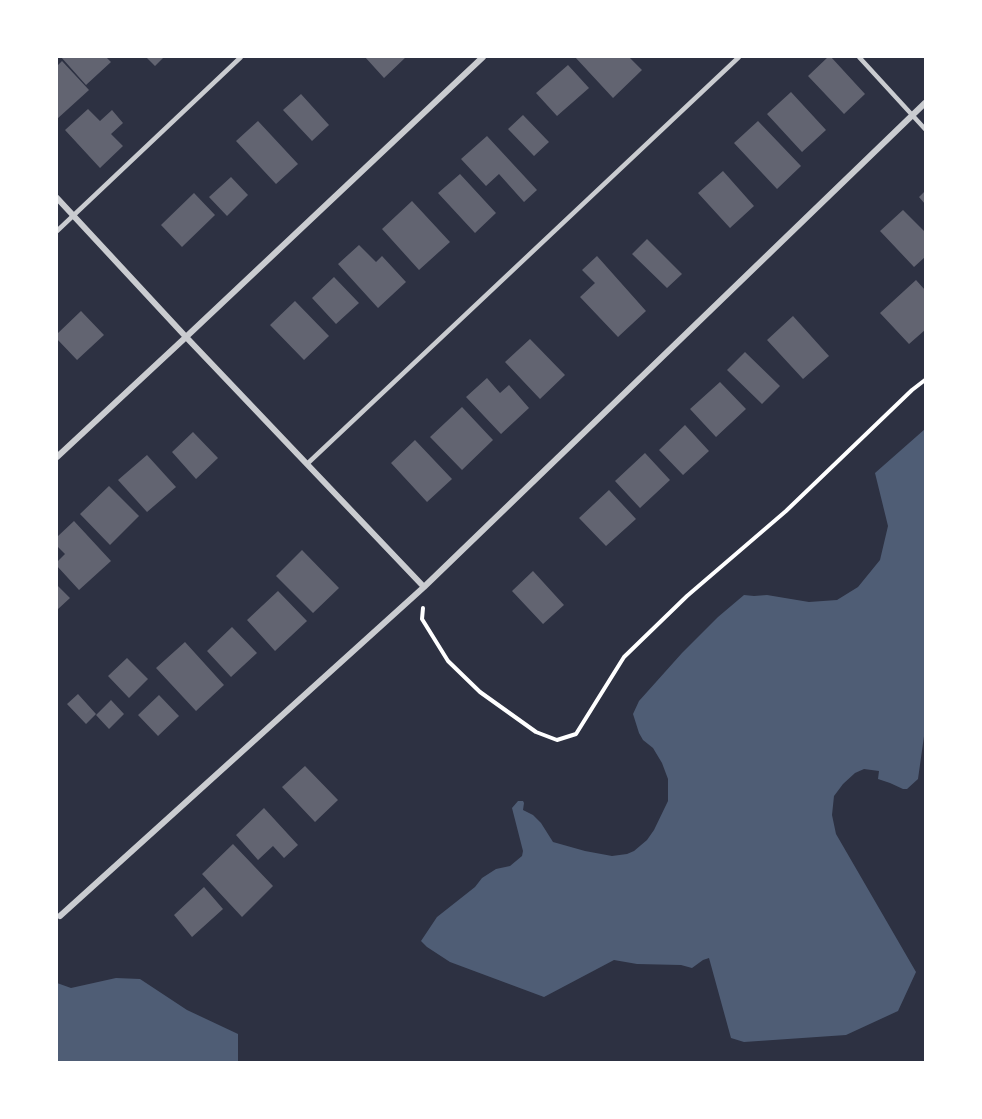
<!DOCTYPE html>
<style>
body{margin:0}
#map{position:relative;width:982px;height:1119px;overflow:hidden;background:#2d3142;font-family:"Playfair Display",serif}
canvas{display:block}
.frame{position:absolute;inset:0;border:58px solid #fff;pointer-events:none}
</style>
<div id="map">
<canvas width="982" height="1119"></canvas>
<div class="frame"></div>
</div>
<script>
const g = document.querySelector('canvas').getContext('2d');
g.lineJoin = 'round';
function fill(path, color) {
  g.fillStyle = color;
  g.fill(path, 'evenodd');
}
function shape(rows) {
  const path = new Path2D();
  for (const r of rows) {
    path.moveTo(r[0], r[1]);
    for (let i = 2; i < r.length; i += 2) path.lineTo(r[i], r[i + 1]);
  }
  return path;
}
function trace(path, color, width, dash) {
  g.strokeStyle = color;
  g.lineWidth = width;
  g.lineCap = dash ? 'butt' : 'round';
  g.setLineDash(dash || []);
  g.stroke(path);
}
fill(shape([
 [925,429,925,729,918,779,907,789,903,789,890,783,878,779,879,771,864,769,855,773,843,784,834,796,832,815,836,834,916,972,898,1011,846,1035,744,1042,731,1038,709,958,703,960,692,968,681,965,637,964,614,960,544,997,450,962,427,947,421,941,437,917,475,887,482,878,496,869,510,866,522,856,523,851,512,808,518,801,523,801,524,803,523,810,533,815,541,823,553,842,585,851,612,856,627,854,634,851,647,840,654,830,668,801,668,779,662,763,653,748,643,740,639,733,633,714,639,701,682,653,718,617,744,595,754,596,767,595,809,602,837,600,858,587,880,560,888,526,875,473],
 [116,978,140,979,187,1010,238,1034,238,1062,57,1062,57,983,71,988]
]), '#4f5d75');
fill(shape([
 [61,57,106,57,111,62,86,85],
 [146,57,164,57,155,66],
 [365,57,406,57,384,78],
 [575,57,629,57,642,70,613,98],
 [828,57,831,57,865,94,844,114,808,76],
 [62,61,89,90,57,119,57,66],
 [568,65,589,88,557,116,536,93],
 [791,92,826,130,802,152,767,114],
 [301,94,329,125,312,141,283,110],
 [88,109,100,121,112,110,123,123,111,134,123,146,100,168,65,130],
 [523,115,549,142,534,156,508,129],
 [258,121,298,164,276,184,236,141],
 [758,121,801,166,777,189,734,143],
 [487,136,537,190,524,202,499,174,486,186,461,159],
 [723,171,754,206,730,228,698,193],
 [460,174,496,213,475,233,438,193],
 [231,177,248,195,227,216,209,197],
 [925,191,925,204,919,197],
 [194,193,215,215,182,247,161,225],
 [412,201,450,242,419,270,382,229],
 [903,210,925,232,925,257,914,267,880,231],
 [647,239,682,274,667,288,632,254],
 [359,245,376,262,382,256,406,282,378,308,338,264],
 [597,256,646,311,618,337,580,297,595,283,582,270],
 [334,277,359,303,336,324,312,298],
 [916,280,925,290,925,330,909,344,880,313],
 [295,301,329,336,304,360,270,325],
 [81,311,104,335,77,360,57,339,57,334],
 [793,316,829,356,803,379,767,340],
 [530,339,565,375,540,399,505,362],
 [745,352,780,386,762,404,727,370],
 [487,378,500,393,509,385,529,408,501,434,466,397],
 [720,382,746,409,716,437,690,409],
 [462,407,493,440,462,470,430,437],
 [685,425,709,451,683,475,659,450],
 [193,432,218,458,196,479,172,452],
 [415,440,452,479,427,502,391,463],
 [645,453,670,480,640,508,615,481],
 [147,455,176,487,147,512,118,480],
 [109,486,139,516,110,545,80,514],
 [609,490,636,519,606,546,579,518],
 [74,521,111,561,79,590,57,566,57,562,65,554,57,546,57,537],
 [302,550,339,588,313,613,276,576],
 [533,571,564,605,543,624,512,591],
 [57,585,70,598,57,610],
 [278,591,307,621,275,651,247,620],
 [232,627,257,653,231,677,207,651],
 [185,642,224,685,196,711,156,668],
 [127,658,148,679,129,698,108,676],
 [78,694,96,714,86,724,67,704],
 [159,695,179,716,158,736,138,715],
 [111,700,124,714,109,729,96,715],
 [305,766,338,800,315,822,282,787],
 [264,808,298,845,284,858,273,846,258,860,236,835],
 [233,844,273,886,242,917,202,874],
 [204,887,223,909,192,937,174,915]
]), '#626471');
trace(shape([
 [423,608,422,619,448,661,480,692,536,732,557,740,576,734,624,657,687,596,786,511,912,390,925,380]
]), '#fff', 4);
trace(shape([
 [859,57,925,129],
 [57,231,241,57],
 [307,464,739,57]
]), '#caccd0', 4.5);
trace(shape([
 [57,198,186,337,424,587],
 [57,457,186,337,483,57],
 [60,916,424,587,925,103]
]), '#caccd0', 6);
</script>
